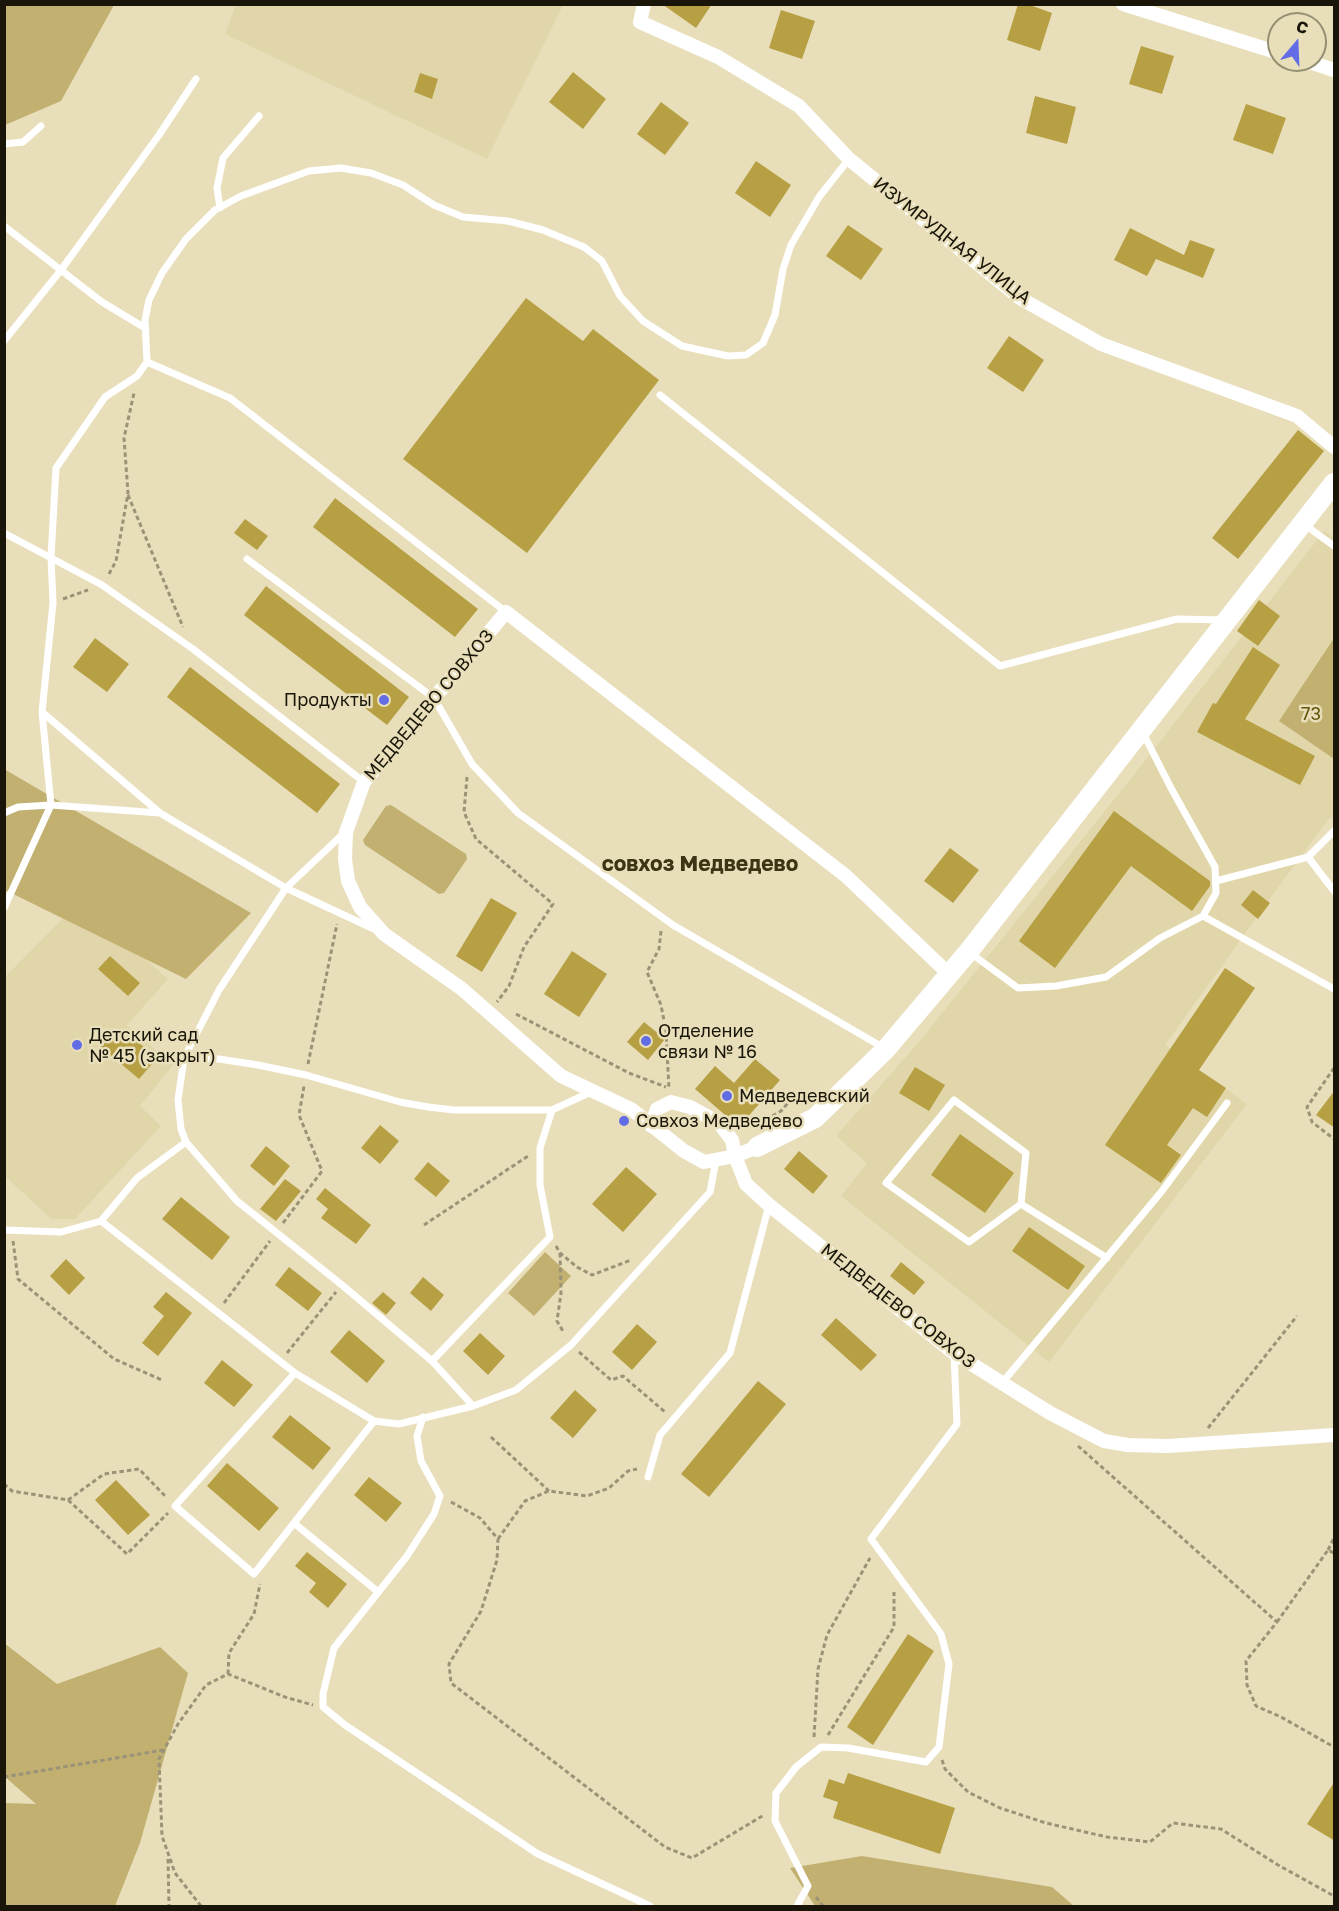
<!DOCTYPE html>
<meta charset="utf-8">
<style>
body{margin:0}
#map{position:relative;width:1339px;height:1911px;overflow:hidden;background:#e8dfba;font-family:"Golos Text",sans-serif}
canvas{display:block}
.frame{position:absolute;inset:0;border:6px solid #191609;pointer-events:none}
.north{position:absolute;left:1267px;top:12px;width:60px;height:60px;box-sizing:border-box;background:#e8dfba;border:2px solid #958f73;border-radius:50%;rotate:19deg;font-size:16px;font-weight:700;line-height:24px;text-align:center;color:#191609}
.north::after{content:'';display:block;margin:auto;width:21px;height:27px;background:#626de5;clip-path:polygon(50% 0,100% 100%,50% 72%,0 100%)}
</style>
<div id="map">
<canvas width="1339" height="1911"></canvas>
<div class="frame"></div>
<div class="north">С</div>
</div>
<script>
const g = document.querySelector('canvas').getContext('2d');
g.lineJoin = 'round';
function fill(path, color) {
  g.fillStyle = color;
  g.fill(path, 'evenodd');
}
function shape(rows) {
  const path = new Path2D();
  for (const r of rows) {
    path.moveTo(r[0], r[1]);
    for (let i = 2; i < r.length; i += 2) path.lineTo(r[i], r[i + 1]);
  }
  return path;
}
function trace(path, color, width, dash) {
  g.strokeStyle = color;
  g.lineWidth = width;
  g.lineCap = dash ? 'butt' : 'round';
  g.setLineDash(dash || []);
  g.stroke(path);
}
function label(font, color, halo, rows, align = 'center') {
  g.font = font + ' "Golos Text",sans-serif';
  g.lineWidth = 5;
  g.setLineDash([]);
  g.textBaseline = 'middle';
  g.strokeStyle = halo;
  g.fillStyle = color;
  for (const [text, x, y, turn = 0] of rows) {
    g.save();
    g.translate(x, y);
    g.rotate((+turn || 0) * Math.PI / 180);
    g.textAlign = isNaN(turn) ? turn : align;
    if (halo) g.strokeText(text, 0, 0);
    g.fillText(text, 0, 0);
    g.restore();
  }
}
fill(shape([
 [236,5,563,5,487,159,225,34],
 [1324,531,1334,538,1334,638,1279,721,1334,759,1334,815,1328,820,1280,885,1165,1045,1247,1104,1049,1362,841,1196,867,1163,836,1136,918,1043,1133,776],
 [80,901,168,979,127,1025,173,1065,140,1106,161,1126,75,1219,51,1219,5,1176,4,978]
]), '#e1d6aa');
fill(shape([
 [5,4,114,5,61,101,5,125],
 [1334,638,1334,759,1279,721],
 [4,769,251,913,186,979,5,890],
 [391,805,466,854,467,859,444,893,439,894,365,845,363,840,386,806],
 [545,1252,571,1276,534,1316,508,1293],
 [4,1643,57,1684,160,1647,188,1673,140,1843,115,1906,5,1906,5,1803,36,1804,5,1777],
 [862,1856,1052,1887,1074,1906,815,1906,790,1868]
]), '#c1b070');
fill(shape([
 [662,4,712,4,696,28],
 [1018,4,1027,4,1052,13,1040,51,1007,40],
 [781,10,815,21,802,59,769,48],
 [1141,46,1174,56,1162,94,1129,84],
 [573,72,606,99,583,129,549,102],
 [420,73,438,79,432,99,414,92],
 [1035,96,1076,107,1067,144,1026,133],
 [661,102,689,123,665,155,637,134],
 [1246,104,1286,118,1273,154,1233,140],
 [756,161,791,185,770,217,735,193],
 [848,225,883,249,861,280,826,256],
 [1130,228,1184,255,1190,240,1215,249,1203,278,1156,259,1147,276,1114,260],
 [526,298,583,341,593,329,659,380,527,553,403,459],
 [1009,336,1044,360,1023,392,987,368],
 [1298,430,1324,451,1238,559,1212,538],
 [335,498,478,609,455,637,313,527],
 [245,519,268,536,257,550,234,533],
 [266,586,409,697,387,725,244,615],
 [1259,600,1280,616,1258,646,1237,631],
 [95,638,129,664,107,692,73,667],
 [1253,647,1280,665,1245,719,1315,756,1300,785,1197,732,1213,703,1216,704],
 [190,667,340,784,317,813,167,697],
 [1114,811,1210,881,1210,886,1192,911,1131,866,1055,968,1019,941],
 [950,848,979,870,953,903,924,881],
 [1253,890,1270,903,1258,919,1241,905],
 [491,898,517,913,482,972,456,956],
 [572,951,607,974,579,1017,544,994],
 [110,956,140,983,128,996,98,969],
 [1225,968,1255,988,1199,1070,1226,1088,1207,1117,1193,1108,1167,1145,1181,1155,1161,1183,1105,1145],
 [644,1022,665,1039,648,1060,627,1042],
 [114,1032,125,1042,130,1036,149,1051,144,1058,152,1064,139,1079,101,1047],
 [755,1059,780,1080,739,1127,695,1089,715,1066,734,1083],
 [915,1067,945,1085,929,1111,899,1093],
 [1335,1090,1335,1128,1316,1115],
 [380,1125,399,1141,380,1164,361,1148],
 [960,1134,1014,1173,985,1213,931,1175],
 [266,1146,290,1166,274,1186,250,1166],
 [799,1151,828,1176,813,1194,784,1169],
 [428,1162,450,1181,436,1197,414,1179],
 [626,1167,657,1194,623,1232,592,1204],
 [285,1179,301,1191,276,1221,260,1209],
 [325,1188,371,1225,356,1244,321,1218,328,1209,316,1199],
 [181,1197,230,1237,212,1260,162,1219],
 [1029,1227,1085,1266,1068,1290,1012,1251],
 [66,1259,85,1278,69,1295,50,1276],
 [901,1262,925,1282,914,1295,890,1276],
 [289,1267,322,1293,308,1311,275,1285],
 [423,1277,444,1295,431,1311,410,1293],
 [166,1292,192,1313,158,1356,142,1343,164,1316,153,1307],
 [383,1292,396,1303,386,1315,372,1303],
 [836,1318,877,1355,861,1371,821,1335],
 [637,1324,657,1342,632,1370,612,1352],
 [349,1330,385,1361,367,1383,330,1352],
 [480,1333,505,1356,488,1375,463,1351],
 [222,1360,253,1385,234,1407,204,1383],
 [758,1381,786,1404,709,1497,681,1474],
 [575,1390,597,1410,573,1438,550,1418],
 [290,1415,331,1448,313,1470,272,1437],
 [227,1463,279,1508,259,1531,207,1486],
 [369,1477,402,1503,386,1522,354,1495],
 [116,1480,150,1515,128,1535,95,1500],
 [307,1552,347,1584,328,1608,309,1592,316,1583,295,1566],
 [908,1634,934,1651,873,1745,847,1727],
 [848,1773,955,1808,940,1854,833,1818,838,1802,823,1797,829,1779,844,1784],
 [1335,1781,1335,1841,1307,1824]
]), '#b6a043');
trace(shape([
 [128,495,183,627],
 [109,574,116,561,128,493,124,438,134,393],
 [63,599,88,590],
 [467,777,464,812,476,839,553,904,524,947,509,986,497,1002],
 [661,931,659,949,647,972,661,1005,666,1031,669,1089],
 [516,1014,629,1073,666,1087],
 [308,1064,337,924],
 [1334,1068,1307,1107,1312,1122,1334,1139],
 [766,1120,781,1111,788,1103],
 [283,1223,322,1171,299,1115,304,1086],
 [424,1225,528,1156],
 [13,1241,18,1279,114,1359,162,1380],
 [556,1246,560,1253,577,1267,592,1275,631,1260],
 [560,1253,561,1293,557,1321,564,1333],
 [224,1303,270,1241],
 [579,1352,611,1380,623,1376,665,1412],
 [287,1353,336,1292],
 [1208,1428,1297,1316],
 [491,1437,549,1491],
 [1078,1446,1277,1622,1246,1661,1247,1685,1256,1706,1281,1717,1334,1747],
 [4,1484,12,1491,68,1500,127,1554,168,1513],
 [68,1500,104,1474,139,1469,167,1498],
 [451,1502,480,1518,498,1539,497,1560,481,1611,449,1664,451,1683,665,1847,692,1858,764,1815],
 [498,1539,525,1501,549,1491,587,1496,609,1488,628,1471,637,1469],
 [1328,1550,1334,1538],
 [1277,1622,1328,1550,1334,1553],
 [228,1674,229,1653,254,1614,260,1584],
 [828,1735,894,1627,894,1592],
 [814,1737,818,1669,827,1635,870,1558],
 [942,1760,945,1769,968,1792,1000,1808,1046,1823,1107,1837,1150,1842,1173,1823,1221,1829,1278,1865,1334,1896],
 [4,1777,163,1750],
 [168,1859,169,1906],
 [816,1897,823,1906],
 [201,1906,175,1873,162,1836,159,1759,178,1724,206,1685,228,1674,285,1697,313,1705]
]), '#9a9377', 3, [4.5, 3]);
trace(shape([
 [4,144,23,142,41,126],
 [220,208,217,188,223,158,259,116],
 [4,226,102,302,145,328],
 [4,341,61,270,159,135,196,79],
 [147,362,137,376,105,397,56,468,51,557,53,603,42,712,160,813,286,888,376,930],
 [660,395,1000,666,1177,619,1224,620],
 [1305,525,1334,546],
 [4,533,102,585,193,649,364,782],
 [247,559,434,698,472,764,518,813,673,925,884,1048],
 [506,612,230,398,147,362,145,320,149,300,162,273,186,239,215,210,241,196,309,171,341,168,371,173,403,185,434,205,463,217,508,221,543,230,584,247,602,261,620,296,643,321,682,346,728,356,746,355,763,343,775,315,783,269,791,245,819,197,849,159],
 [1143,733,1171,788,1215,867,1216,893,1203,916],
 [4,813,18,807,51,805,160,813],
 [1334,831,1308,857,1334,891],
 [344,833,286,888,219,990,184,1058,178,1100,181,1129,186,1142,237,1201,342,1285,432,1361,473,1406,516,1390,571,1345,710,1192,716,1160],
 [1216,881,1308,857],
 [4,908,51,805,42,712],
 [969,952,1018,988,1056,986,1106,977,1160,938,1203,916,1334,989],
 [184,1058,219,1059,258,1065,306,1075,400,1102,428,1107,454,1110,552,1110,591,1092],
 [1021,1204,969,1242,886,1183,954,1100,1026,1153,1021,1204,1107,1258],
 [101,1221,295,1373,374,1421,399,1424,473,1406],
 [4,1230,61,1232,101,1221,137,1178,186,1142],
 [432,1361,550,1237,540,1185,540,1148,552,1110],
 [295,1373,175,1506,254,1574,374,1421],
 [1002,1383,1162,1191,1227,1103],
 [423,1417,417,1436,421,1461,440,1496,434,1514,407,1556,334,1648,323,1694,323,1707,345,1725,538,1854,650,1906],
 [648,1477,660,1435,730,1353,769,1205],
 [294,1523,377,1591],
 [797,1906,808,1886,775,1821,776,1793,796,1767,821,1747,848,1748,926,1762,939,1747,949,1664,941,1634,871,1539,957,1424,954,1353]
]), '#fff', 7);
trace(shape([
 [644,4,640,22,718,57,799,106,849,159,1020,298,1101,344,1297,416,1334,447],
 [1123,4,1279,53],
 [1303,60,1334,70],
 [651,1126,657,1109,671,1102,690,1107,719,1123,732,1140,735,1156,746,1184,769,1205,954,1353,1050,1413,1104,1441,1128,1445,1168,1446,1334,1435],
 [757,1147,735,1156,704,1162,684,1151,631,1109,561,1076,462,989,384,934,360,907,348,881,345,859,346,832,364,782,506,612,846,876,950,975]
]), '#fff', 14);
trace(shape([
 [757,1147,815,1118,886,1049,969,951,1334,483]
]), '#fff', 20);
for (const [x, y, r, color] of [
 [384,700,6,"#626de5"],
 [646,1041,6,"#626de5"],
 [77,1045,6,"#626de5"],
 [727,1096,6,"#626de5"],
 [624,1121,6,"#626de5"]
]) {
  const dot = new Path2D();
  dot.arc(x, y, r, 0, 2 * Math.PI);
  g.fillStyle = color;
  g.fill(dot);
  trace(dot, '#e8dfba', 2);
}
label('18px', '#191609', '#e8dfba', [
 ["ИЗУМРУДНАЯ УЛИЦА",952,241,38],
 ["МЕДВЕДЕВО СОВХОЗ",429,705,-50],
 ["МЕДВЕДЕВО СОВХОЗ",898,1306,38]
]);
label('18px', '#191609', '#e8dfba', [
 ["Продукты",372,700,"right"],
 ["Отделение",658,1031],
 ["связи № 16",658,1052],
 ["Детский сад",89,1035],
 ["№ 45 (закрыт)",89,1056],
 ["Медведевский",739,1096],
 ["Совхоз Медведево",636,1121]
], 'left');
label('18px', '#63540b', '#e8dfba', [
 ["73",1311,714]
]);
label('bold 21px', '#3c3414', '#e8dfba', [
 ["совхоз Медведево",700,864]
]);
</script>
